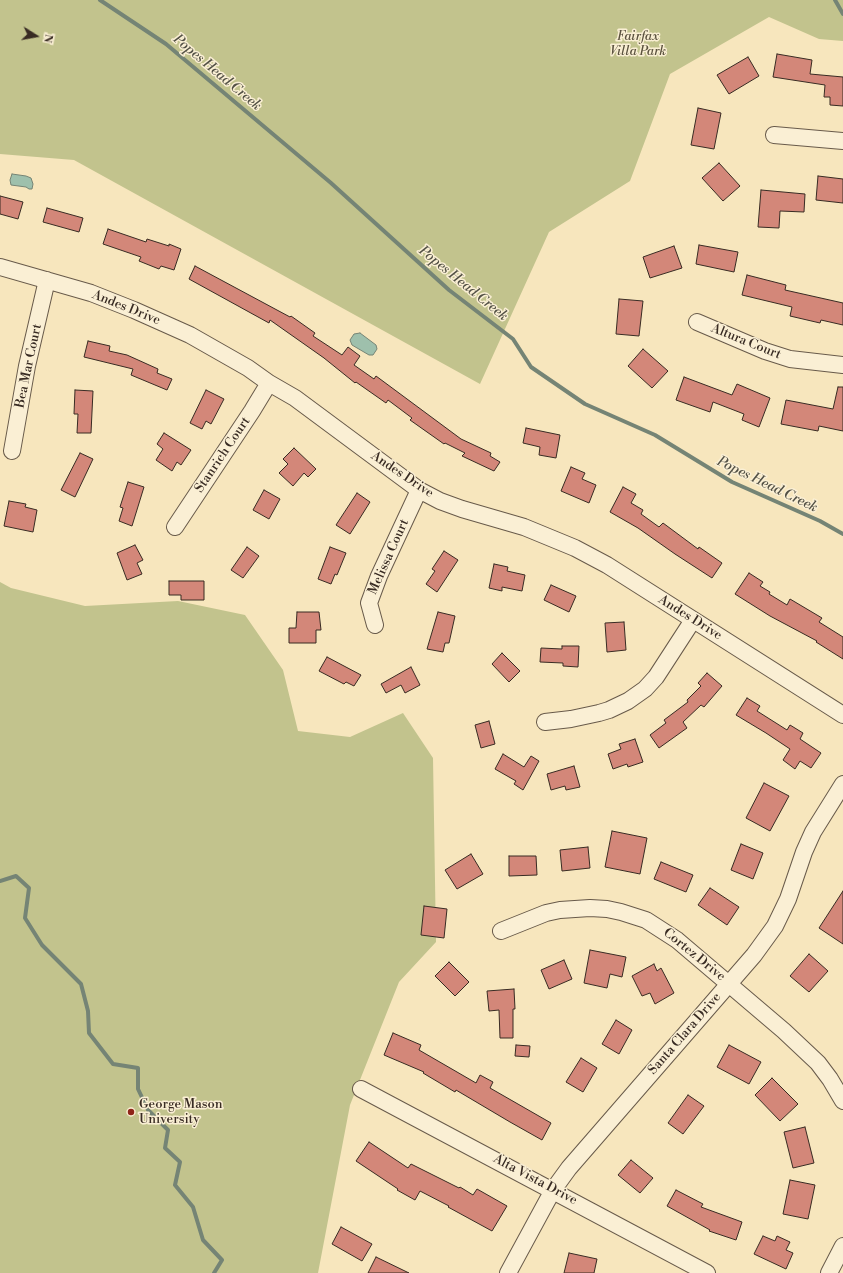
<!DOCTYPE html>
<style>
body{margin:0}
#map{position:relative;width:843px;height:1273px;overflow:hidden;background:#f7e6bd;font-family:"Libre Bodoni",serif}
canvas{display:block}
.north{position:absolute;left:16px;top:16px;width:40px;height:40px;-webkit-text-stroke:3px #faefd4;paint-order:stroke;rotate:101deg;font-size:11px;font-weight:700;line-height:16px;text-align:center;color:#382b23}
.north::after{content:'';display:block;margin:auto;width:14px;height:18px;background:#382b23;clip-path:polygon(50% 0,100% 100%,50% 72%,0 100%)}
</style>
<div id="map">
<canvas width="843" height="1273"></canvas>
<div class="north">N</div>
</div>
<script>
const g = document.querySelector('canvas').getContext('2d');
g.lineJoin = 'round';
function fill(path, color) {
  g.fillStyle = color;
  g.fill(path, 'evenodd');
}
function shape(rows) {
  const path = new Path2D();
  for (const r of rows) {
    path.moveTo(r[0], r[1]);
    for (let i = 2; i < r.length; i += 2) path.lineTo(r[i], r[i + 1]);
  }
  return path;
}
function trace(path, color, width, dash) {
  g.strokeStyle = color;
  g.lineWidth = width;
  g.lineCap = dash ? 'butt' : 'round';
  g.setLineDash(dash || []);
  g.stroke(path);
}
function label(font, color, halo, rows, align = 'center') {
  g.font = font + ' "Libre Bodoni",serif';
  g.lineWidth = 3;
  g.setLineDash([]);
  g.textBaseline = 'middle';
  g.strokeStyle = halo;
  g.fillStyle = color;
  for (const [text, x, y, turn = 0] of rows) {
    g.save();
    g.translate(x, y);
    g.rotate((+turn || 0) * Math.PI / 180);
    g.textAlign = isNaN(turn) ? turn : align;
    if (halo) g.strokeText(text, 0, 0);
    g.fillText(text, 0, 0);
    g.restore();
  }
}
fill(shape([
 [0,0,843,0,843,41,819,39,769,17,670,74,630,181,549,232,480,384,74,160,0,154],
 [0,582,11,588,85,606,178,601,245,615,283,670,298,731,350,737,403,713,433,758,436,942,399,982,350,1105,318,1273,0,1273]
]), '#c2c38d');
const water = shape([
 [12,174,26,176,31,178,33,184,32,189,29,189,26,187,11,185,10,180,12,174],
 [360,333,376,345,377,349,373,355,369,355,352,345,350,340,354,334,360,333]
]);
fill(water, '#9ec0ac');
trace(water, '#758475', 1);
trace(shape([
 [100,0,166,44,331,183,449,290,513,339,531,367,585,404,655,435,732,482,820,521,843,534],
 [835,0,843,14],
 [0,881,16,876,29,888,25,918,42,945,81,984,88,1011,89,1033,113,1064,138,1068,138,1089,148,1110,168,1130,165,1148,180,1162,175,1185,193,1207,203,1240,222,1260,214,1273]
]), '#758475', 4);
const building = shape([
 [777,54,812,60,810,74,843,77,843,106,830,105,830,97,824,97,825,85,773,77,777,54],
 [748,57,759,76,729,94,717,75,748,57],
 [698,108,721,113,714,149,691,145,698,108],
 [719,163,740,186,723,201,702,178,719,163],
 [818,176,843,179,843,203,816,200,818,176],
 [761,190,805,194,804,212,780,211,779,228,758,227,761,190],
 [0,196,23,202,18,219,0,214,0,196],
 [47,208,83,218,79,232,43,222,47,208],
 [108,229,146,242,147,239,169,246,169,244,181,249,174,270,161,266,159,269,139,261,141,257,103,244,108,229],
 [699,245,738,252,734,272,696,264,699,245],
 [674,246,682,268,650,278,643,257,674,246],
 [195,266,290,317,291,316,315,333,313,336,342,355,348,347,360,356,354,365,374,379,376,376,461,439,491,453,490,456,500,462,494,471,462,456,465,453,445,443,444,444,410,420,412,418,388,400,386,403,356,382,355,383,324,358,270,320,269,323,189,279,195,266],
 [747,275,786,285,785,290,843,303,843,325,821,320,820,323,790,316,792,307,742,295,747,275],
 [619,299,643,301,639,336,616,334,619,299],
 [88,341,110,346,109,351,127,355,158,369,157,373,172,379,167,390,131,375,133,369,84,357,88,341],
 [643,349,668,371,652,388,628,366,643,349],
 [684,377,732,395,737,384,770,398,759,427,742,420,744,414,713,402,710,412,676,400,684,377],
 [838,387,843,387,843,431,819,426,818,431,781,424,786,400,833,409,838,387],
 [75,390,93,391,91,433,77,433,78,414,74,414,75,390],
 [206,390,224,399,211,424,206,421,202,429,190,423,206,390],
 [526,428,560,435,556,458,539,455,540,447,523,443,526,428],
 [164,433,191,450,181,465,177,462,172,471,156,460,163,449,157,444,164,433],
 [294,448,316,469,308,477,304,473,293,486,279,473,288,464,283,459,294,448],
 [80,453,93,459,75,497,61,490,80,453],
 [571,467,585,473,582,479,596,485,589,503,561,491,571,467],
 [128,482,144,487,132,526,119,521,123,508,120,507,128,482],
 [623,487,636,494,631,503,643,510,641,514,659,527,663,523,698,549,699,547,722,563,712,578,675,554,638,528,610,512,623,487],
 [264,490,280,499,269,519,253,510,264,490],
 [357,493,370,502,350,534,336,525,357,493],
 [9,501,26,504,25,507,37,510,33,532,4,526,9,501],
 [135,545,143,560,137,563,142,574,127,580,117,553,135,545],
 [247,547,259,556,243,578,231,570,247,547],
 [330,547,346,553,337,575,335,574,331,584,318,579,330,547],
 [444,551,458,560,437,592,426,584,435,571,432,569,444,551],
 [494,564,508,567,507,571,525,575,522,591,502,587,502,591,489,588,494,564],
 [749,573,763,582,760,586,770,592,769,594,787,605,790,599,822,618,819,622,843,637,843,659,816,642,817,641,770,616,735,594,749,573],
 [169,581,204,581,204,600,181,600,181,595,169,595,169,581],
 [551,585,576,596,569,612,544,600,551,585],
 [297,612,319,612,321,630,316,630,316,643,289,643,289,628,296,628,297,612],
 [438,612,455,616,449,643,445,643,443,652,427,649,438,612],
 [624,622,626,650,607,652,605,623,624,622],
 [562,646,579,646,578,667,563,666,563,663,540,662,541,648,562,649,562,646],
 [502,653,520,671,509,682,492,664,502,653],
 [327,657,361,675,354,686,346,682,344,684,319,671,327,657],
 [411,667,420,685,405,693,401,685,386,693,381,684,411,667],
 [707,673,722,686,704,707,701,705,683,722,687,728,659,748,650,735,666,723,664,720,688,702,687,700,701,686,698,683,707,673],
 [747,698,760,706,757,711,787,730,790,725,803,733,800,739,821,753,811,768,800,761,795,769,783,760,790,749,766,733,736,715,747,698],
 [489,721,495,744,481,748,475,725,489,721],
 [635,739,643,762,628,767,627,764,613,769,608,754,621,749,619,744,635,739],
 [503,754,524,767,531,756,539,761,523,790,514,784,516,781,495,769,503,754],
 [574,766,580,787,566,790,565,786,551,790,547,774,574,766],
 [764,783,789,796,770,831,746,818,764,783],
 [612,831,647,838,640,874,605,867,612,831],
 [741,844,763,853,753,879,731,870,741,844],
 [588,847,590,868,562,871,560,850,588,847],
 [471,854,483,874,457,889,445,870,471,854],
 [509,856,536,856,537,875,509,876,509,856],
 [661,862,693,875,686,892,654,879,661,862],
 [710,888,739,907,727,925,698,905,710,888],
 [843,891,843,944,819,928,843,891],
 [424,906,447,909,444,938,421,935,424,906],
 [590,950,626,957,622,977,610,974,607,988,584,983,590,950],
 [809,954,828,971,809,992,790,976,809,954],
 [564,960,572,979,549,989,541,970,564,960],
 [449,962,469,982,455,996,435,976,449,962],
 [654,964,657,971,661,968,674,993,655,1004,650,993,642,996,632,976,654,964],
 [514,989,515,1009,513,1009,513,1038,500,1038,499,1010,489,1011,487,991,514,989],
 [616,1020,632,1030,619,1054,602,1044,616,1020],
 [393,1033,421,1045,419,1050,476,1083,480,1075,493,1082,490,1088,551,1123,542,1140,510,1122,456,1090,455,1092,423,1073,424,1072,384,1055,393,1033],
 [516,1045,530,1046,529,1057,515,1056,516,1045],
 [729,1045,761,1062,749,1084,717,1067,729,1045],
 [581,1058,597,1068,583,1092,566,1082,581,1058],
 [772,1078,798,1104,780,1121,755,1095,772,1078],
 [688,1095,704,1106,683,1134,668,1123,688,1095],
 [805,1127,814,1163,793,1168,784,1132,805,1127],
 [369,1142,408,1168,411,1164,459,1188,460,1187,473,1195,477,1189,507,1206,492,1231,448,1207,449,1206,420,1191,415,1200,397,1190,398,1189,356,1161,369,1142],
 [631,1160,653,1178,640,1193,618,1175,631,1160],
 [790,1180,815,1185,808,1219,783,1214,790,1180],
 [676,1190,703,1204,701,1207,742,1222,736,1240,709,1231,710,1230,667,1206,676,1190],
 [341,1227,372,1244,362,1261,332,1244,341,1227],
 [763,1236,775,1241,777,1236,790,1242,786,1250,793,1253,786,1269,754,1254,763,1236],
 [569,1253,597,1259,594,1273,564,1273,569,1253],
 [376,1257,409,1273,368,1273,376,1257]
]);
fill(building, '#d38779');
trace(building, '#382b23', 1);
const minor = shape([
 [774,135,843,141],
 [0,267,91,293,134,310,190,335,248,368,269,383,295,398,419,490,440,501,462,509,524,527,575,548,607,565,843,715],
 [697,322,765,351,790,359,843,365],
 [12,451,27,366,47,280],
 [175,527,252,411,269,383],
 [375,625,369,603,379,576,419,490],
 [545,722,571,719,599,713,609,710,628,701,645,689,656,677,693,620],
 [501,931,546,913,560,910,590,908,607,909,621,912,646,920,677,940,784,1031,818,1063,830,1079,843,1101],
 [361,1089,707,1273],
 [508,1273,553,1190,569,1168,754,955,775,926,788,899,804,852,813,832,843,784],
 [829,1273,843,1246]
]);
trace(minor, '#685a4a', 18);
trace(minor, '#faefd4', 16);
for (const [x, y, r, color] of [
 [131,1112,4,"#8f2418"]
]) {
  const dot = new Path2D();
  dot.arc(x, y, r, 0, 2 * Math.PI);
  g.fillStyle = color;
  g.fill(dot);
  trace(dot, '#faefd4', 1.5);
}
label('italic 13px', '#5a513e', '#faefd4', [
 ["Fairfax",638,37],
 ["Villa Park",638,52]
]);
label('13px', '#382b23', '#faefd4', [
 ["Andes Drive",126,308,22],
 ["Altura Court",746,342,22],
 ["Bea Mar Court",29,366,-78],
 ["Stanrich Court",223,455,-56],
 ["Andes Drive",402,475,34],
 ["Melissa Court",389,557,-66],
 ["Andes Drive",690,618,32],
 ["Cortez Drive",694,955,39],
 ["Santa Clara Drive",685,1034,-49],
 ["Alta Vista Drive",535,1180,28]
]);
label('13px', '#382b23', '#faefd4', [
 ["George Mason",139,1105],
 ["University",139,1120]
], 'left');
label('italic 14px', '#525045', '#faefd4', [
 ["Popes Head Creek",217,73,40],
 ["Popes Head Creek",463,284,39],
 ["Popes Head Creek",767,485,26]
]);
</script>
